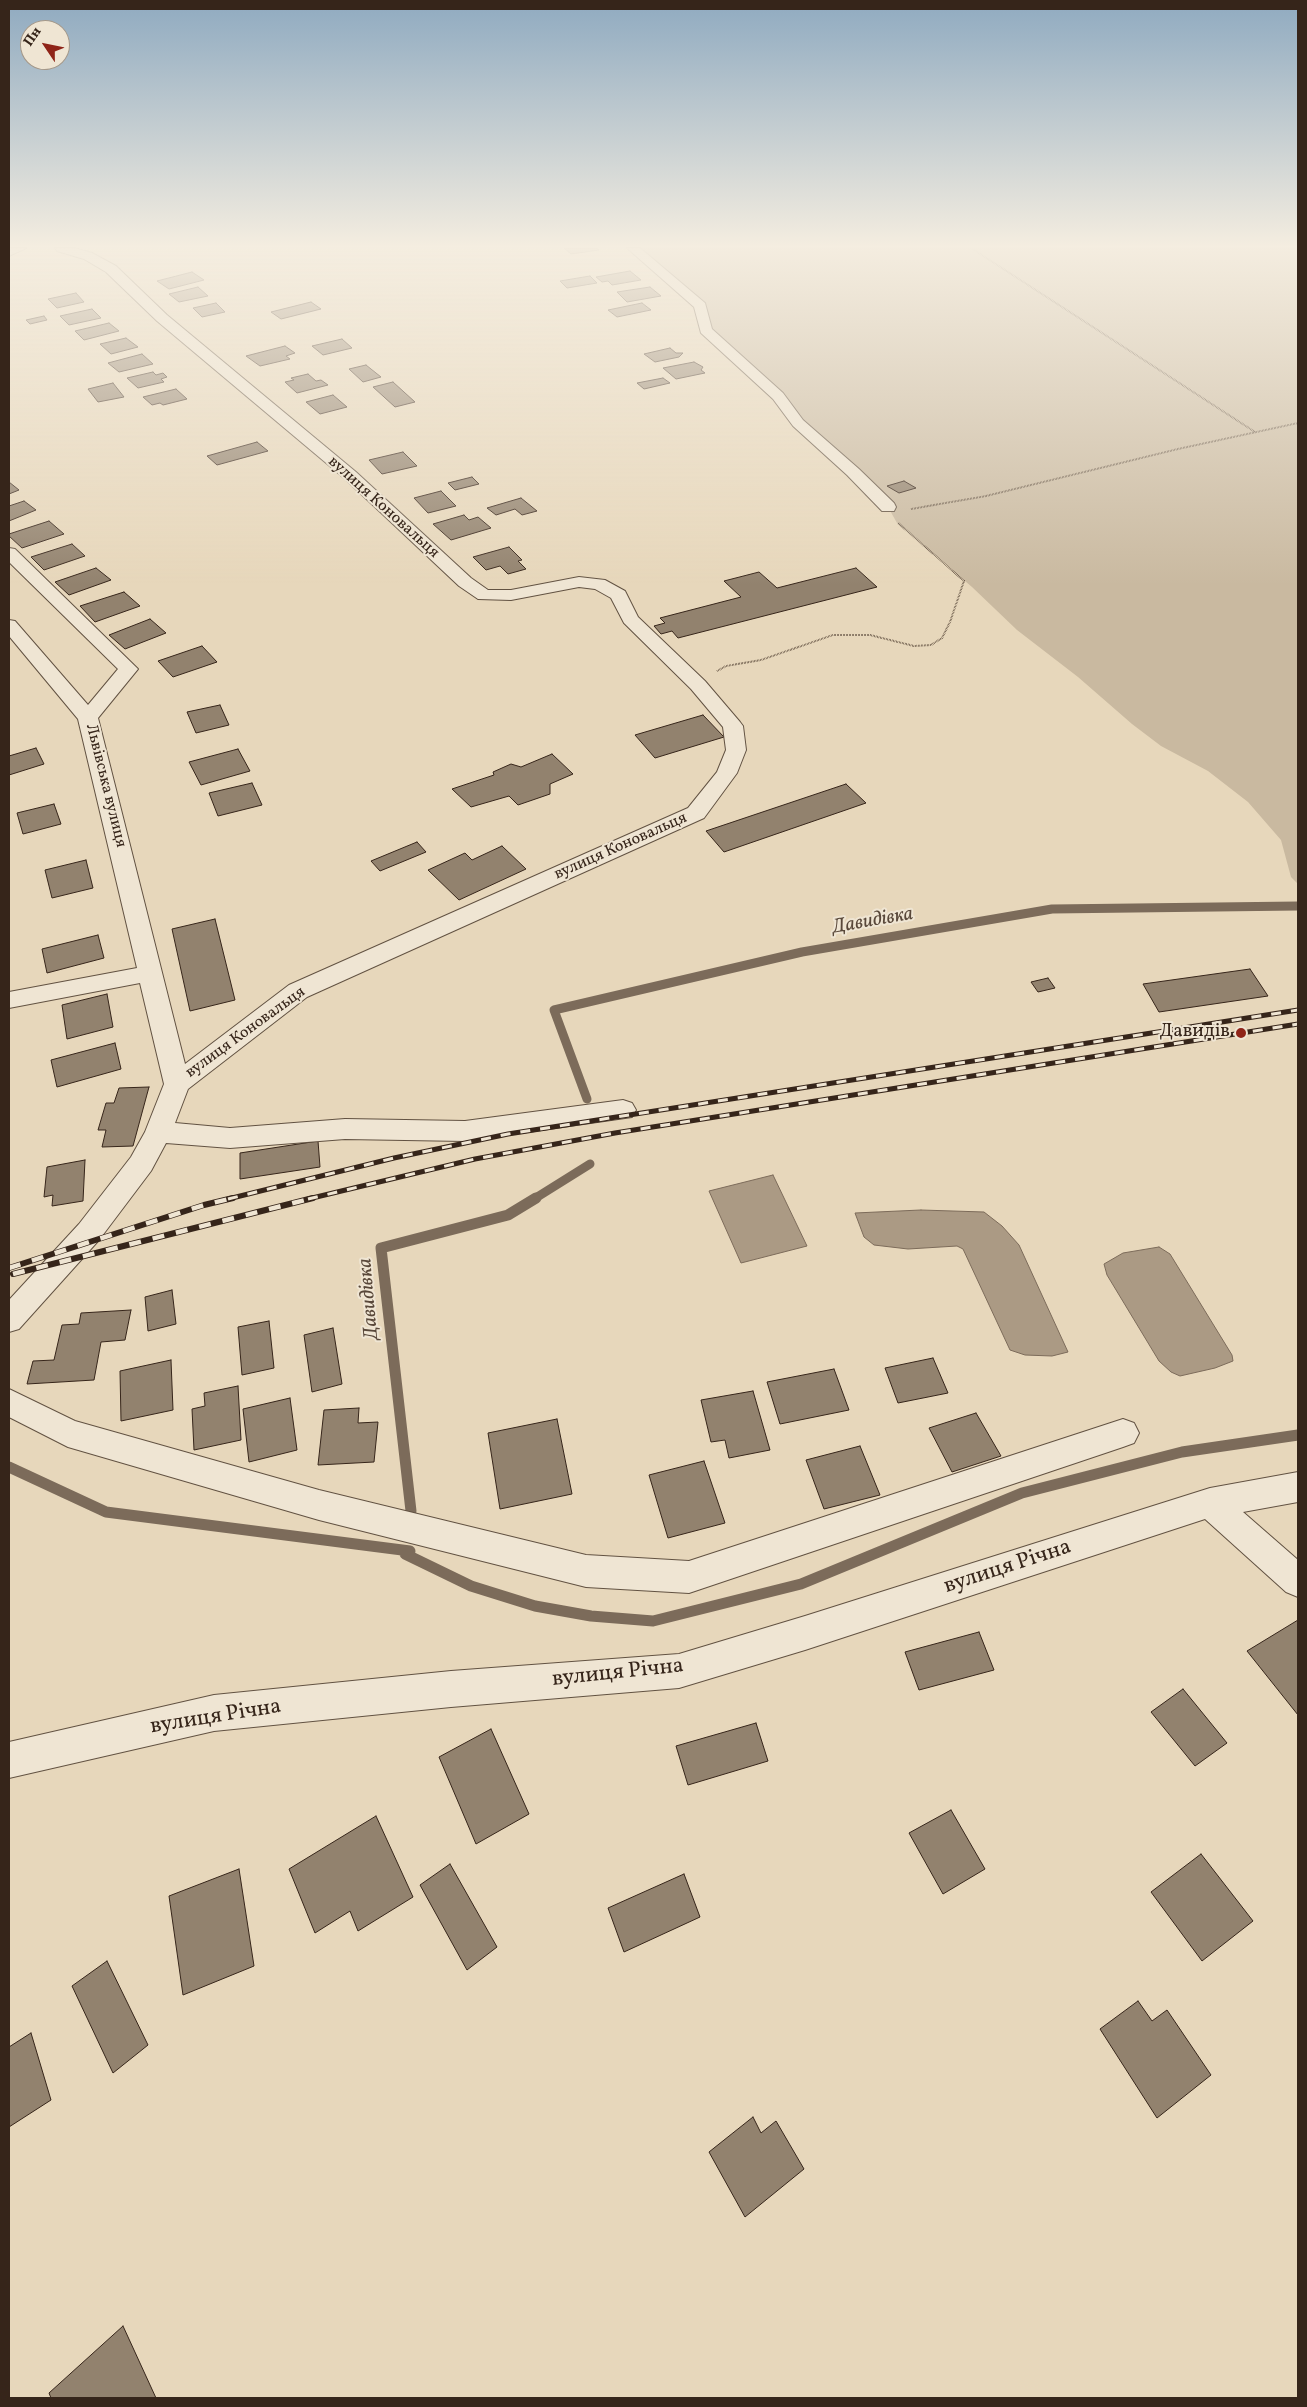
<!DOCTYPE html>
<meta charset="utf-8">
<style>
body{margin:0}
#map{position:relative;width:1307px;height:2407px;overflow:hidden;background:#e7d7bb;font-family:Vollkorn,serif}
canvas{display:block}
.frame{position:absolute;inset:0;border:10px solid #36251a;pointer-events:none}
.north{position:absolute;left:20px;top:20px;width:50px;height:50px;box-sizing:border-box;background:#efe5d3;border:1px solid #a59889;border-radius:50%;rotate:304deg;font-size:14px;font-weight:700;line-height:20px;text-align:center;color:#36251a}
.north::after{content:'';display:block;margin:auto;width:18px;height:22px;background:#8f2418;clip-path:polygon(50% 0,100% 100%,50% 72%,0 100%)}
</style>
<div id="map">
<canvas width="1307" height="2407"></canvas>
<div class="frame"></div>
<div class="north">Пн</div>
</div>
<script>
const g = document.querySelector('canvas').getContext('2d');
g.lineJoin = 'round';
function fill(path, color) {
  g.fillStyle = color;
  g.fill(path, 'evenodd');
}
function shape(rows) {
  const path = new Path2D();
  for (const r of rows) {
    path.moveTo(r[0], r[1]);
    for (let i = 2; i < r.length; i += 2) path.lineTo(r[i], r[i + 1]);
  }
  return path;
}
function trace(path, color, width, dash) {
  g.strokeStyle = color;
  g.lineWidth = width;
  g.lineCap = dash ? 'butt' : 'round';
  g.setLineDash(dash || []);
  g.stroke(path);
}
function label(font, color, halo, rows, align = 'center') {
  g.font = font + ' Vollkorn,serif';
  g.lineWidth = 4;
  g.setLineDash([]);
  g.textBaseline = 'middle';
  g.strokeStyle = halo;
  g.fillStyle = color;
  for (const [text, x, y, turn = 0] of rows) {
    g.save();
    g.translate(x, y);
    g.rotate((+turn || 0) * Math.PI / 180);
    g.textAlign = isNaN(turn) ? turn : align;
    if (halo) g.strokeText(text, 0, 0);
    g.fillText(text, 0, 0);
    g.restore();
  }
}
fill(shape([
 [633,248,1298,248,1298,884,1291,877,1281,840,1248,802,1208,771,1161,746,1132,724,1078,677,1017,630,972,587,897,523,888,507,706,330,700,306]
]), '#c9b9a0');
const water = shape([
 [773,1175,807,1246,741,1263,709,1191,773,1175],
 [921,1210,984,1212,1002,1226,1019,1245,1068,1352,1052,1356,1025,1355,1010,1350,963,1249,957,1246,908,1249,874,1245,864,1237,855,1213,921,1210],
 [1159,1247,1170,1254,1232,1355,1233,1361,1215,1368,1180,1376,1171,1372,1159,1361,1107,1275,1104,1264,1123,1253,1159,1247]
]);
fill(water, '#ab9a84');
trace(water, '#7c6b5a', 1);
trace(shape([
 [587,1099,554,1010,802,952,1052,909,1298,906],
 [534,1199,590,1164]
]), '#7c6b5a', 9);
trace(shape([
 [9,1467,106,1512,410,1551],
 [411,1511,381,1248,508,1215,536,1198],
 [405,1554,471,1586,535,1606,591,1616,653,1621,801,1584,1022,1493,1182,1452,1298,1435]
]), '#7c6b5a', 11);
const building = shape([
 [564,248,597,248,599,250,571,254,564,248],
 [630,271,641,280,612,285,608,281,602,282,596,277,630,271],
 [192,272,204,280,169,289,157,281,192,272],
 [590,276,597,283,567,288,560,281,590,276],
 [198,287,208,296,179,302,169,294,198,287],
 [650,287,661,296,627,302,617,292,650,287],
 [76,293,84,302,57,308,48,299,76,293],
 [311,302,321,309,281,319,271,312,311,302],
 [216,303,225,312,202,317,193,308,216,303],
 [642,303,651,310,617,317,608,310,642,303],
 [92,309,101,318,69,325,60,316,92,309],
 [44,316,47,320,30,324,26,320,44,316],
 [109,323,119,331,84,340,75,331,109,323],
 [126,338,138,347,111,354,100,344,126,338],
 [342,339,352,348,323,355,312,346,342,339],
 [285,346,295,353,286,356,290,359,260,366,246,356,285,346],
 [670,348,676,353,683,353,679,357,655,362,644,354,670,348],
 [142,354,153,364,119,372,108,363,142,354],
 [694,362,703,367,701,370,705,373,676,379,663,368,694,362],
 [366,365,381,377,363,382,349,369,366,365],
 [153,372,156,375,163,373,167,377,161,379,164,382,138,388,127,378,153,372],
 [308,374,316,381,321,380,328,385,297,393,285,382,294,380,291,378,308,374],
 [663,378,670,383,644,389,637,383,663,378],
 [393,382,415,402,395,407,373,387,393,382],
 [113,383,124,397,98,402,88,389,113,383],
 [176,389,187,399,163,405,160,403,152,405,143,397,176,389],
 [333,395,347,407,320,414,306,402,333,395],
 [257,442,268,451,217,465,207,456,257,442],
 [403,452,417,466,382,474,369,460,403,452],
 [472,477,479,484,455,490,448,483,472,477],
 [904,481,916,488,899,493,887,486,904,481],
 [9,482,19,490,9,494,9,482],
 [441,491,456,506,428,513,414,498,441,491],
 [521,498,537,511,522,515,515,509,496,515,487,508,521,498],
 [24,501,36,510,9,521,9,506,24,501],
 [464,515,469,520,478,517,491,528,451,540,433,524,464,515],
 [49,521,64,534,22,548,9,536,9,534,49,521],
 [72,544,85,556,44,570,31,557,72,544],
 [509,547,522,560,518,561,526,569,508,574,500,566,486,570,473,557,509,547],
 [96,568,111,580,69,595,55,582,96,568],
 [856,568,877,587,678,638,672,631,661,634,654,626,665,623,660,618,741,597,724,581,759,572,777,588,856,568],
 [124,592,140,606,95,622,80,606,124,592],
 [150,619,166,633,125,649,109,635,150,619],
 [202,646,217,662,173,677,158,661,202,646],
 [220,705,229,725,196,733,187,712,220,705],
 [703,715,724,737,655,758,635,735,703,715],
 [36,748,44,764,9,775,9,756,36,748],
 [238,749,250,771,201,785,189,762,238,749],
 [552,754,573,774,550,784,550,794,518,805,509,796,471,807,452,789,494,775,493,772,511,764,521,767,552,754],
 [252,783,262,805,218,816,209,793,252,783],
 [846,784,866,803,724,852,706,831,846,784],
 [54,804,61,824,23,834,17,813,54,804],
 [417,842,426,852,380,871,371,861,417,842],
 [502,846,526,869,459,900,428,870,465,853,472,860,502,846],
 [86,860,93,888,52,898,45,870,86,860],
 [215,919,235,1000,190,1011,172,929,215,919],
 [98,935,104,958,47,973,42,949,98,935],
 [1250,969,1268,996,1159,1012,1143,984,1250,969],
 [1048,978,1055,988,1038,992,1031,982,1048,978],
 [107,994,113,1027,67,1039,62,1005,107,994],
 [115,1043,121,1069,57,1087,51,1060,115,1043],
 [149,1087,133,1146,102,1147,106,1130,98,1130,106,1103,114,1103,119,1088,149,1087],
 [318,1141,320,1167,240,1179,240,1153,318,1141],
 [85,1160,83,1201,52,1206,53,1195,44,1197,47,1167,85,1160],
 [172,1290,176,1324,148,1331,145,1297,172,1290],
 [131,1310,125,1340,101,1342,94,1380,27,1384,33,1361,54,1360,62,1325,79,1324,81,1313,131,1310],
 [269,1321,274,1368,242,1375,238,1327,269,1321],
 [333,1328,342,1384,312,1392,304,1335,333,1328],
 [933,1358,948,1393,898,1403,885,1368,933,1358],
 [171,1360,173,1410,121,1421,120,1371,171,1360],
 [834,1369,849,1410,780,1424,767,1382,834,1369],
 [238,1386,241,1440,194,1450,192,1409,205,1406,204,1393,238,1386],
 [753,1391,770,1450,729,1458,725,1440,711,1442,701,1400,753,1391],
 [290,1398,297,1450,249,1462,243,1409,290,1398],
 [359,1408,358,1423,378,1422,374,1462,318,1465,324,1410,359,1408],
 [976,1413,1001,1456,952,1472,929,1428,976,1413],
 [557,1419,572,1494,500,1509,488,1433,557,1419],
 [860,1446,880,1495,824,1509,806,1460,860,1446],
 [704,1461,725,1523,668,1538,649,1475,704,1461],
 [1298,1620,1298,1715,1247,1651,1298,1620],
 [979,1632,994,1670,919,1690,905,1652,979,1632],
 [1183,1689,1227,1743,1195,1766,1151,1712,1183,1689],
 [756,1723,768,1761,688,1785,676,1746,756,1723],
 [491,1729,529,1814,476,1844,439,1757,491,1729],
 [951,1810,985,1869,943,1894,909,1833,951,1810],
 [376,1816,413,1897,358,1931,350,1911,315,1933,289,1869,376,1816],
 [1201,1854,1253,1921,1202,1961,1151,1892,1201,1854],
 [450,1864,497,1947,467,1970,420,1885,450,1864],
 [239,1869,254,1966,183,1995,169,1896,239,1869],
 [684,1874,700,1917,624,1952,608,1908,684,1874],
 [107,1961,148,2045,113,2073,72,1986,107,1961],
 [1138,2001,1152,2021,1167,2010,1211,2075,1157,2118,1100,2029,1138,2001],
 [31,2033,51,2100,9,2127,9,2047,31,2033],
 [753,2117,761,2133,776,2121,804,2169,745,2217,709,2152,753,2117],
 [123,2326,156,2398,51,2398,49,2393,123,2326]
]);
fill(building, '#92826e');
trace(building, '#36251a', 1);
const minor = shape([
 [9,248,26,248,9,256,9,248],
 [55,248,74,248,92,253,116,266,167,315,356,472,471,578,488,590,511,590,579,577,605,580,625,591,638,617,705,681,740,722,743,726,746,750,737,773,704,818,307,997,188,1089,175,1123,230,1128,345,1119,465,1121,623,1100,632,1103,636,1110,632,1117,465,1141,345,1139,230,1148,166,1143,151,1171,99,1240,19,1329,9,1332,9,1300,79,1224,131,1157,145,1132,164,1084,140,983,9,1008,9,992,137,968,78,719,9,636,9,620,15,621,88,705,118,669,9,562,9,548,15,549,138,669,98,718,185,1064,289,985,688,808,717,772,726,750,723,727,691,689,624,623,611,598,595,589,579,587,511,600,478,599,459,586,344,478,157,321,106,272,84,259,57,251,55,248],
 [627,248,640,248,705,303,712,329,783,393,803,420,859,469,894,503,896,507,894,511,882,511,847,475,793,426,773,399,701,333,694,307,627,248],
 [9,1389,75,1421,319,1490,586,1555,689,1561,1123,1419,1134,1423,1139,1433,1134,1443,1123,1447,689,1593,586,1587,319,1520,68,1447,9,1417,9,1389],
 [1298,1472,1298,1502,1243,1512,1298,1560,1298,1597,1286,1592,1205,1519,805,1650,679,1688,451,1707,214,1731,9,1778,9,1742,214,1695,451,1671,679,1654,805,1616,1210,1488,1298,1472]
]);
trace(minor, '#625242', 2);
trace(shape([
 [971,248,1255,432],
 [911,509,986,496,1178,449,1298,423],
 [717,671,726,666,761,660,833,635,870,635,914,646,931,645,942,638,950,622,964,581,898,523]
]), '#36251a', 2, [0.5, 1]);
fill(minor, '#efe5d3');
const railFar1 = shape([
 [228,1199,394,1158,508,1134,1298,1010],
 [308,1199,475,1159,615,1133,1298,1024]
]);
const rail = shape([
 [9,1268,204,1205,233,1198],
 [13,1274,313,1198]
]);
trace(railFar1, '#36251a', 5);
trace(rail, '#36251a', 6);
trace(railFar1, '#efe5d3', 3, [10]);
trace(rail, '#efe5d3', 4.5, [12]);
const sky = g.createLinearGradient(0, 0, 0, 585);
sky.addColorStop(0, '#8faac0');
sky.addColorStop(0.42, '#f4ede0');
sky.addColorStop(1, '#f4ede000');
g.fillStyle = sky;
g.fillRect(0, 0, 1307, 585);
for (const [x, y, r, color] of [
 [1241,1033,6,"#8f2418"]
]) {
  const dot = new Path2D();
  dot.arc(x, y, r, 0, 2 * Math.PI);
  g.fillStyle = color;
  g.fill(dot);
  trace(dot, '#efe5d3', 2);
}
label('16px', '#36251a', '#efe5d3', [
 ["вулиця Коновальця",383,508,42],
 ["Львівська вулиця",105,786,76],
 ["вулиця Коновальця",621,847,-24],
 ["вулиця Коновальця",246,1033,-36]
]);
label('19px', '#36251a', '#efe5d3', [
 ["Давидів",1230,1033]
], 'right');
label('italic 20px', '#59483a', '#efe5d3', [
 ["Давидівка",873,922,-10],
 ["Давидівка",370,1299,-95]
]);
label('22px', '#36251a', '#efe5d3', [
 ["вулиця Річна",1008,1568,-18],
 ["вулиця Річна",618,1674,-6],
 ["вулиця Річна",216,1718,-9]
]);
</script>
